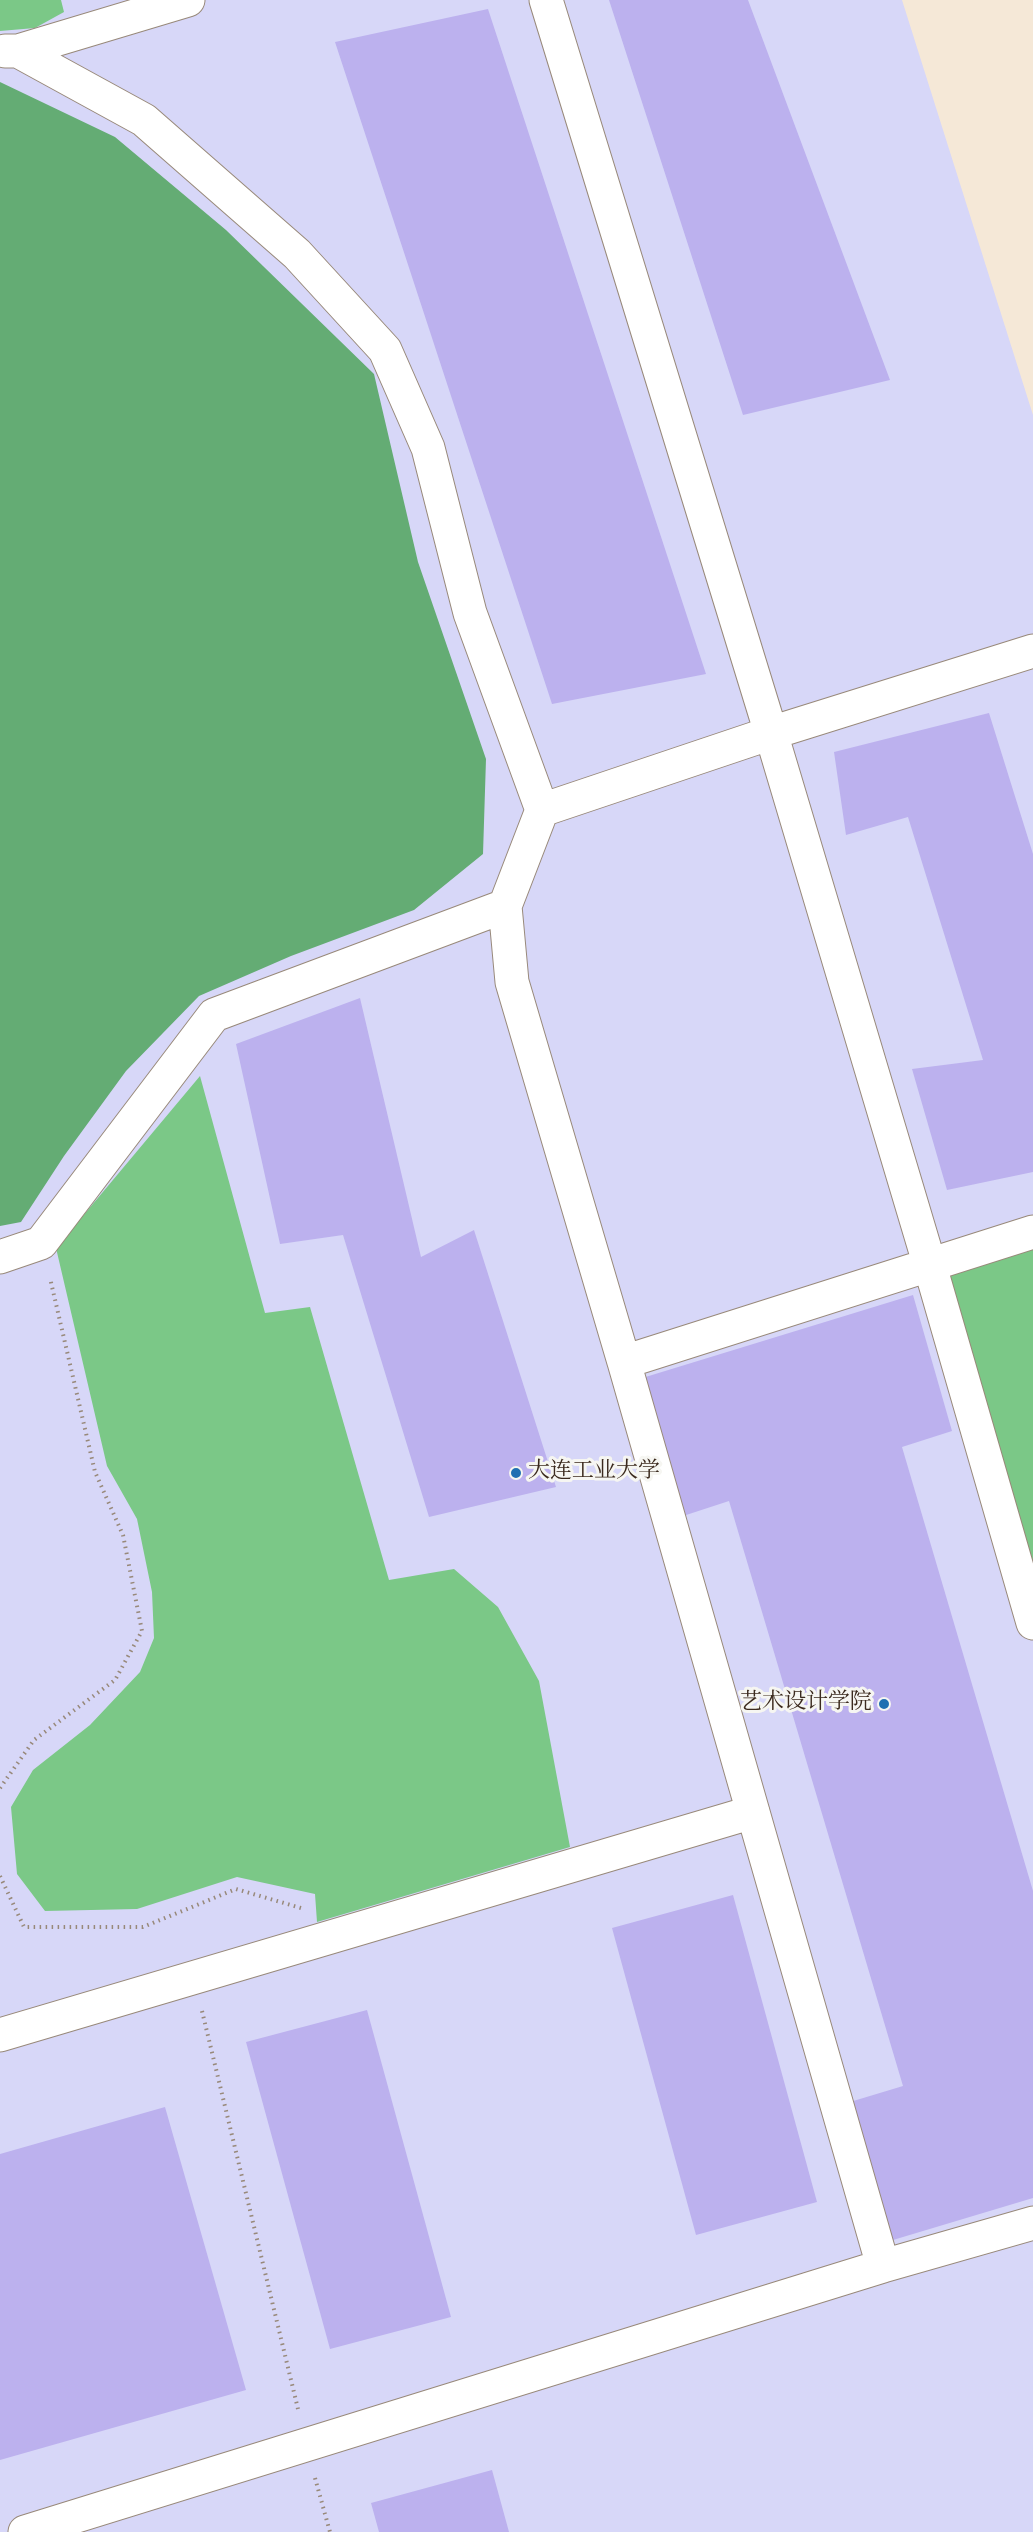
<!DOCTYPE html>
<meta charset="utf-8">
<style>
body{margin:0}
canvas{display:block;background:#f5e8d7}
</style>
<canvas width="1033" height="2532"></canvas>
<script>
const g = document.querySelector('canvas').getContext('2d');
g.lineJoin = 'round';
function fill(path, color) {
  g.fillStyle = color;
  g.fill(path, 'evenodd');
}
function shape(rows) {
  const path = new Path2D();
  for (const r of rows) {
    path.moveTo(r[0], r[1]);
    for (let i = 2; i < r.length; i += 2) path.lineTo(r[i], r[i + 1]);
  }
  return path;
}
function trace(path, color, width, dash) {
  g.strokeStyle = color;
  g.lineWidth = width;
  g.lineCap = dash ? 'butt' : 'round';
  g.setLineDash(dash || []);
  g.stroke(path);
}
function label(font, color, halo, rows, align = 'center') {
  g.font = font + ' "Sorts Mill Goudy","Noto Serif SC",serif';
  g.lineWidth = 6;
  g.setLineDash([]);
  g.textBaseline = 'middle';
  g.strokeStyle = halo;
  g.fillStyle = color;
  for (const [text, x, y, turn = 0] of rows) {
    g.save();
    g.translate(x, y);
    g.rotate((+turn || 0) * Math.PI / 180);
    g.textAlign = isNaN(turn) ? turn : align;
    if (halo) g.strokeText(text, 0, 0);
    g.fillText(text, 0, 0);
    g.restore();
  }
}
fill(shape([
 [0,0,902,0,1033,415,1033,2532,0,2532]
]), '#d7d7f8');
fill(shape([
 [0,0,61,0,64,12,35,28,0,31],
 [200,1076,265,1313,310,1307,389,1580,454,1569,498,1607,539,1681,570,1847,317,1922,315,1894,237,1877,137,1909,45,1911,17,1874,11,1807,33,1770,90,1725,140,1672,154,1638,152,1592,137,1519,107,1466,56,1248],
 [1033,1242,1033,1580,942,1270]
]), '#7bc887');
fill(shape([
 [0,82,115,137,226,230,374,374,418,562,486,759,483,854,414,910,291,956,199,996,126,1071,64,1156,21,1222,0,1226]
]), '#64ac74');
fill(shape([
 [609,0,748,0,890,380,743,415],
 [488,9,706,674,552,704,335,42],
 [989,713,1033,854,1033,1172,947,1190,912,1069,983,1060,908,817,846,835,834,752],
 [360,998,421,1257,474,1230,556,1487,429,1517,343,1235,280,1244,236,1044],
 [913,1295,952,1431,902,1447,1033,1891,1033,2198,893,2240,850,2102,903,2086,729,1501,680,1517,639,1379],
 [733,1895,817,2202,696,2235,612,1928],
 [367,2010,451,2317,330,2349,246,2042],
 [165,2107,246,2390,0,2460,0,2154],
 [492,2470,509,2532,379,2532,371,2503]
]), '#bcb1ee');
const minor = shape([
 [546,0,771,733,1033,651],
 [5,51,18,51,188,0],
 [542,810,771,733,930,1266,1033,1623],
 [505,906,512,982,624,1362,1033,1232],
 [0,1257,41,1243,214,1015,505,906,542,810,470,613,428,448,385,350,297,254,144,120,18,51],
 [624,1362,883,2266,1033,2223],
 [0,2035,753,1812],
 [25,2532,883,2266]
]);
trace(minor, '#98897a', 35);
trace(shape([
 [0,1788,34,1740,115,1680,142,1631,123,1535,95,1472,50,1278],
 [0,1876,24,1927,143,1927,236,1889,301,1908],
 [202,2011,298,2409],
 [315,2478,330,2532]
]), '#98897a', 4, [1.5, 4.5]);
trace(minor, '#fff', 33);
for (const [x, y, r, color] of [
 [516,1473,6,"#1f6fb2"],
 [884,1704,6,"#1f6fb2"]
]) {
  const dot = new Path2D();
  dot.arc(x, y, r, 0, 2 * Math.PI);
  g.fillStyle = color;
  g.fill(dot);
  trace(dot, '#f6f6f2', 2);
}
label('22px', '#3b2a1e', '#f6f6f2', [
 ["大连工业大学",528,1473],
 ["艺术设计学院",872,1704,"right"]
], 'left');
</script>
